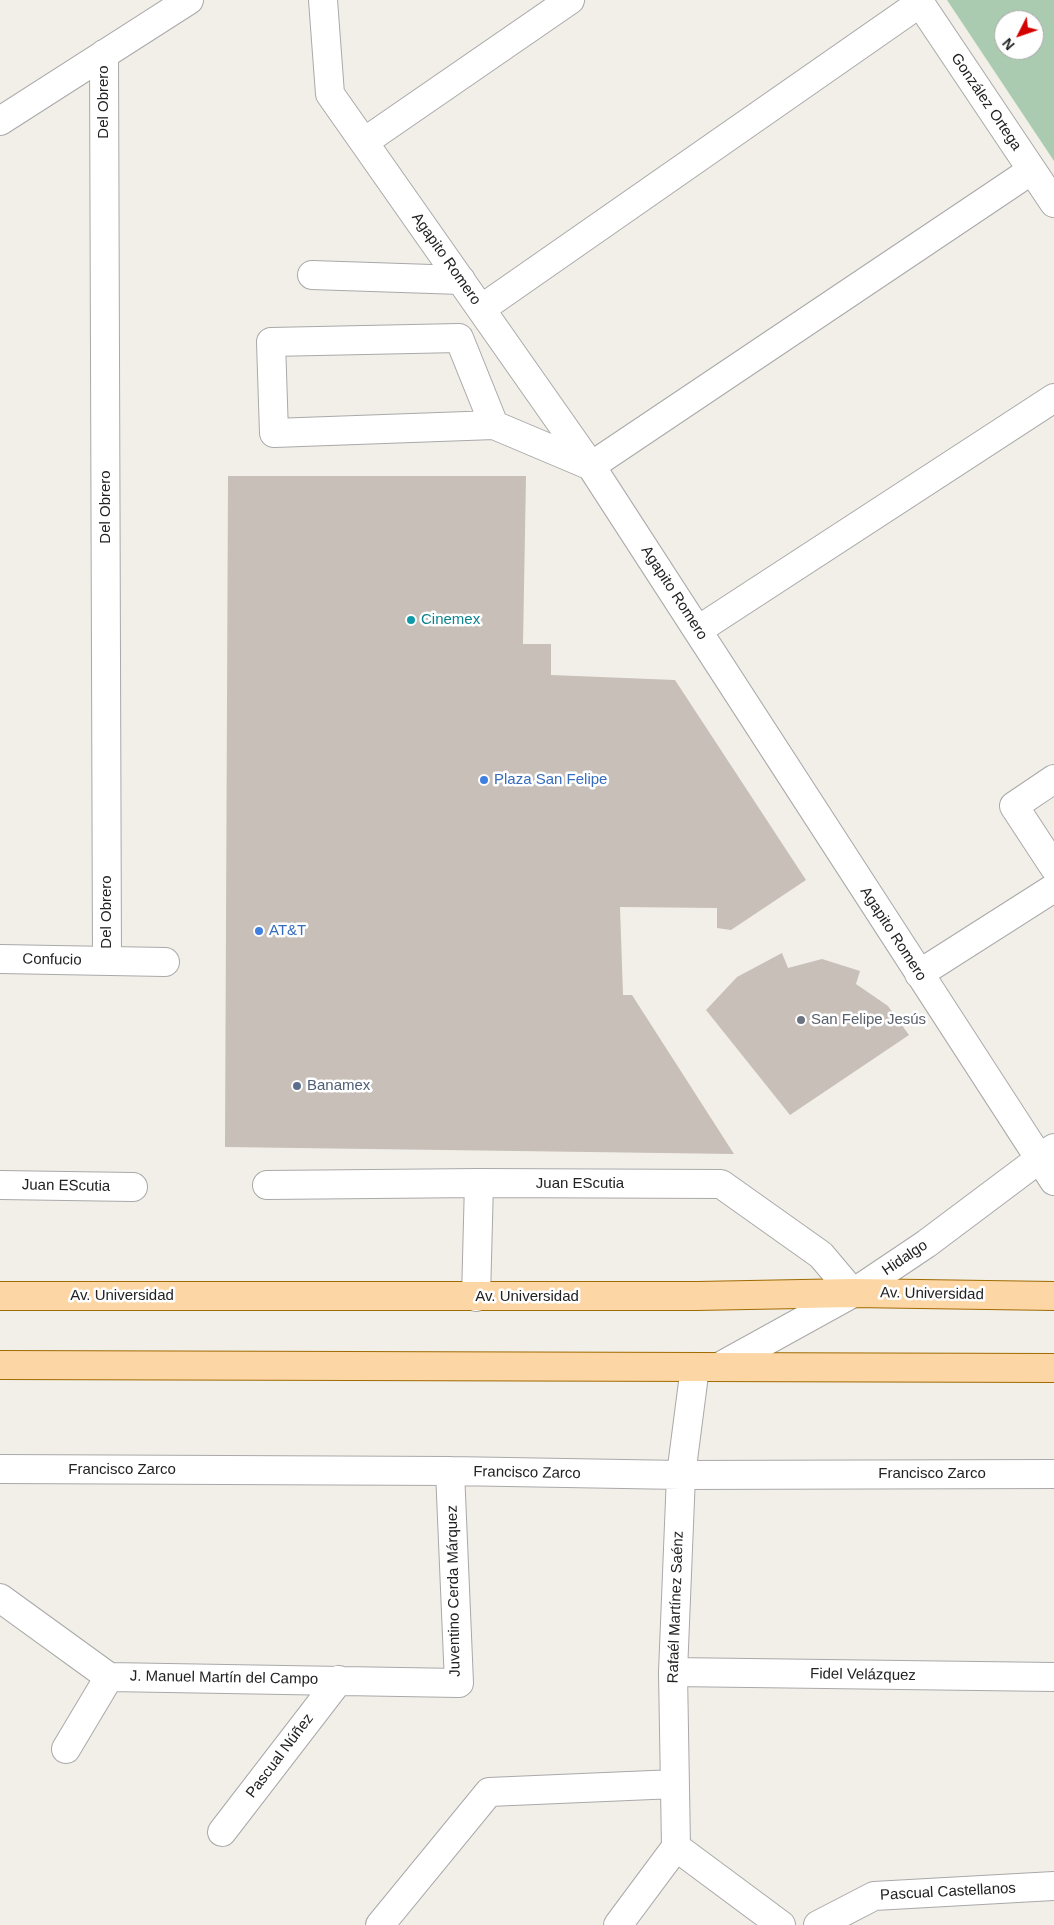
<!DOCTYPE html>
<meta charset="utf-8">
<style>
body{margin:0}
#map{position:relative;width:1054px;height:1925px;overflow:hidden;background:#f2efe9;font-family:Helvetica,sans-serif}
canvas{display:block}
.north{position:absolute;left:994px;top:10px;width:50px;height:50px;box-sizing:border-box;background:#fff;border:1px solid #a7a7a7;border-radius:50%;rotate:229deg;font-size:14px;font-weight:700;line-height:20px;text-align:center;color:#222}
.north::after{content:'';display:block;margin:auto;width:18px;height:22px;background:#d40000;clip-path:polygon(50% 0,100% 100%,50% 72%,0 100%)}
</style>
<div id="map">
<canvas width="1054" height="1925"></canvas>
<div class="north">N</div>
</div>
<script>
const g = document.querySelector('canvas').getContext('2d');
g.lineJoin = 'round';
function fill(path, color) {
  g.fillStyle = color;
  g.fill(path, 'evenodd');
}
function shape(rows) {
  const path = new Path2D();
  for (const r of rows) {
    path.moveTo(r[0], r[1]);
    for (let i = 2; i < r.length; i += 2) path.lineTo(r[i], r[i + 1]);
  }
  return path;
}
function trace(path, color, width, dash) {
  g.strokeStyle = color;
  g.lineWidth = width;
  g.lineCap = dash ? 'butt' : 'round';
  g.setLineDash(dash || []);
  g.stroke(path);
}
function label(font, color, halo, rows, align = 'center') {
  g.font = font + ' Helvetica,sans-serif';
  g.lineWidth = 5;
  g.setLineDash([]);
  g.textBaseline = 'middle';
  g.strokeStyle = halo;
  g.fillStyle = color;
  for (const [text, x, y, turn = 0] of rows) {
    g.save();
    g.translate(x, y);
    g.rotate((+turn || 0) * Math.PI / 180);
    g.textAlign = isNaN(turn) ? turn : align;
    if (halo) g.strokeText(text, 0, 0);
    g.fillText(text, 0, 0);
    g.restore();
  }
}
fill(shape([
 [947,0,1054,0,1054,161],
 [1004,20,1034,20,1034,50,1004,50]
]), '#aacbaf');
fill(shape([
 [228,476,526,476,523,644,551,644,551,675,675,680,806,880,731,930,717,928,717,908,620,907,623,995,632,995,734,1154,225,1147],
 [782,953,788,968,822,959,860,971,856,984,888,1006,909,1035,790,1115,706,1010,737,977]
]), '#c7bfb8');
const minor = shape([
 [323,0,330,94,591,466,1054,1181],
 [918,0,1054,203],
 [104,54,107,961],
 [0,121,189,0],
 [364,142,570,0],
 [312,275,461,280],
 [481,309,920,3],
 [494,425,459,338,271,342,274,433,494,425,591,466,1032,170],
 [698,630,1054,398],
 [1054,779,1014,806,1054,867],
 [0,959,165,962],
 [919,974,1054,888],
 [0,1185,133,1187],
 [267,1185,479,1183,721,1184,821,1255,853,1293],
 [476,1297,479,1183],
 [719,1367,853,1293,926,1244,1054,1148],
 [0,1469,450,1471,681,1475,1054,1474],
 [0,1598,109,1677,459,1683,450,1471],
 [673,1672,1054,1677],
 [66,1749,109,1677],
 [222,1832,339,1680],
 [676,1847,781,1925],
 [380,1925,489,1792,675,1784],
 [618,1925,676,1847,673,1672,681,1475,695,1367],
 [818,1925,874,1896,1054,1886]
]);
const major = shape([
 [0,1296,697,1296,853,1293,1054,1296],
 [0,1365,1054,1368]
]);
trace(minor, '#a9a9a9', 30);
trace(major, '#a06b00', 30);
trace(minor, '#fff', 28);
trace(major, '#fcd6a4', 28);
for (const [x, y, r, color] of [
 [411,620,5,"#0f9aa8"],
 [484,780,5,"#3f7fe0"],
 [259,931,5,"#3f7fe0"],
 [801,1020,5,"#6b7280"],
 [297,1086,5,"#5c6f8a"]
]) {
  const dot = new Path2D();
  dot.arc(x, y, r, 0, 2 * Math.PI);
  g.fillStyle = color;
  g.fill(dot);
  trace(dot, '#fff', 2);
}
label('15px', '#222', '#fff', [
 ["Del Obrero",104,102,-90],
 ["González Ortega",986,102,56],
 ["Agapito Romero",446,259,55],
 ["Del Obrero",106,507,-90],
 ["Agapito Romero",674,593,57],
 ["Del Obrero",107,912,-90],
 ["Agapito Romero",893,934,57],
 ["Confucio",52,960,1],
 ["Juan EScutia",580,1184],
 ["Juan EScutia",66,1186,1],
 ["Hidalgo",905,1258,-34],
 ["Av. Universidad",932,1294,1],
 ["Av. Universidad",122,1296],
 ["Av. Universidad",527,1297],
 ["Francisco Zarco",122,1470],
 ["Francisco Zarco",527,1473,1],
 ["Francisco Zarco",932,1474],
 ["Juventino Cerda Márquez",454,1591,-91],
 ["Rafaél Martínez Saénz",676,1607,-88],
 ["Fidel Velázquez",863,1675,1],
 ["J. Manuel Martín del Campo",224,1678,1],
 ["Pascual Núñez",280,1756,-53],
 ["Pascual Castellanos",948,1892,-3]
]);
label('15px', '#0d838f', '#fff', [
 ["Cinemex",421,620]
], 'left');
label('15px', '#366cbe', '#fff', [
 ["Plaza San Felipe",494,780],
 ["AT&T",269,931]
], 'left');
label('15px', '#5b616d', '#fff', [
 ["San Felipe Jesús",811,1020]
], 'left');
label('15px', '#4e5e75', '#fff', [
 ["Banamex",307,1086]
], 'left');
</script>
